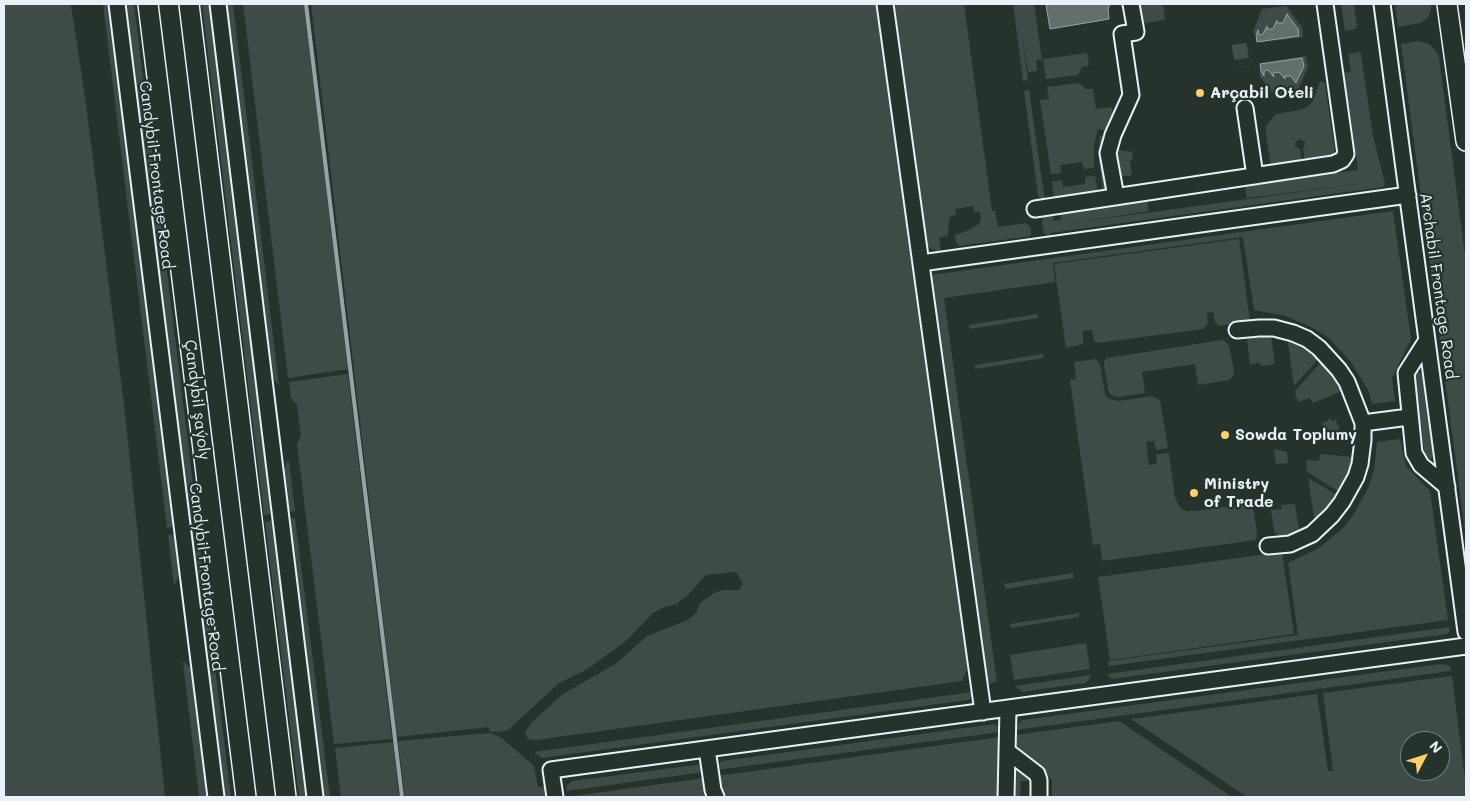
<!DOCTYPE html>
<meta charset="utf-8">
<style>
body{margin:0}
#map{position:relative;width:1470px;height:801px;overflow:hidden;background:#26332d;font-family:Mali,sans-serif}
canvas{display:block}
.frame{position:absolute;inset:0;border:5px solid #e8f1f8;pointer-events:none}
.north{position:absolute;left:1400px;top:731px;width:50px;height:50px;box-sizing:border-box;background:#26332d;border:1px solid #747f7e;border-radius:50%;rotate:50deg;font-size:14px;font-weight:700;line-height:20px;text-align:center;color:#e8f1f8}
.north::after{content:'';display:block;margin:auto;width:18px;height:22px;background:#ffd166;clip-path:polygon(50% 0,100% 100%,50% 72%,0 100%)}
</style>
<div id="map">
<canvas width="1470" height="801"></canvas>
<div class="frame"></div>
<div class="north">N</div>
</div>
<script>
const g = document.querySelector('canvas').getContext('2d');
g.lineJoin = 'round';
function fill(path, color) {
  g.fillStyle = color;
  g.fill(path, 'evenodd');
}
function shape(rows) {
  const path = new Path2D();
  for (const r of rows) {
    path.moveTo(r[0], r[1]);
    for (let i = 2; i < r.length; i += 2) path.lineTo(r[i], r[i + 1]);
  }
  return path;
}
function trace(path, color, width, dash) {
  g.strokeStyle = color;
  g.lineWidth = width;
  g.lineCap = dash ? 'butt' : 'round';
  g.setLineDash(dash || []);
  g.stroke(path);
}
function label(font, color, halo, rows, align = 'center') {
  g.font = font + ' Mali,sans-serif';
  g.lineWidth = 4.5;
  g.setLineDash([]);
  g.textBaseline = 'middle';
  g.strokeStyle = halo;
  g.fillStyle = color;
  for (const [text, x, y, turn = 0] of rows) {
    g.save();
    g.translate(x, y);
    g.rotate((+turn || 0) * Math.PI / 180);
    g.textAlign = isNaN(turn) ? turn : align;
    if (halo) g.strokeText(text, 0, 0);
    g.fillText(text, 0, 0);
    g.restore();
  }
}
fill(shape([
 [4,4,70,4,72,11,86,104,125,413,165,797,4,797],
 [103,4,110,4,174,527,167,528],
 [126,4,134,4,198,524,190,525],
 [202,4,209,4,271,514,264,515],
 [226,4,233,4,279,386,271,375],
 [243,4,304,4,348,369,288,378],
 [311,4,877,4,920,315,937,432,966,657,967,670,962,681,536,740,528,739,525,733,531,723,563,694,617,663,647,636,688,620,696,613,700,603,714,593,723,590,739,590,743,584,736,572,706,575,688,595,676,604,665,607,653,613,626,641,586,670,559,683,507,731,490,732,489,727,397,737],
 [892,4,964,4,992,211,995,211,998,227,1026,223,1031,228,1031,236,959,246,956,242,955,235,967,231,979,224,981,220,980,212,974,212,973,206,955,209,956,215,951,216,949,219,948,235,939,238,941,252,927,247],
 [1013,4,1034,4,1042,60,1036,60,1037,71,1028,72,1022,36,1028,80,1023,81],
 [1137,4,1163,4,1165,20,1140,24],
 [1341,4,1354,4,1357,26,1355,29,1345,31],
 [1395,4,1431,4,1431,10,1428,17,1421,23,1398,27],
 [1286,6,1302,27,1303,37,1257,43,1299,36,1287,15,1283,23,1277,24,1273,29,1267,29,1263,34,1259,35,1257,31,1256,35,1253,32,1262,9],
 [1418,41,1429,44,1436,51,1439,57,1466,263,1466,539,1401,44],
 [1360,52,1361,54,1373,136,1385,184,1383,187,1050,233,1050,236,1047,236,1044,233,1042,223,1043,216,1052,212,1054,221,1061,220,1060,211,1147,199,1149,211,1072,223,1366,183,1247,198,1245,185,1358,170,1349,105,1346,102,1341,73,1351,72,1348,54],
 [1087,53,1089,65,1082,67,1078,75,1046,79,1043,59],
 [1306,56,1308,66,1298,91,1274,95,1259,75,1261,72,1263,75,1264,71,1268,70,1273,73,1280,72,1285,76,1291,76,1297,82,1302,58,1260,64,1260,63],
 [1320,81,1325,83,1335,152,1334,156,1305,162,1303,148,1305,145,1305,142,1300,139,1295,143,1295,146,1300,149,1302,163,1271,167,1265,127,1276,114,1300,110,1307,107,1313,101],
 [1079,83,1086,89,1093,89,1096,109,1112,107,1113,117,1106,131,1098,129,1094,144,1094,168,1084,169,1082,162,1060,165,1061,173,1051,174,1040,100,1049,99,1047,87],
 [1029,90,1045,201,1038,196,1024,91],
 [1100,135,1105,137,1108,191,1103,192,1098,153],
 [1120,150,1132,152,1133,159,1130,160,1132,175,1119,177,1115,151],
 [1095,176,1098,193,1054,199,1052,182,1062,180,1063,187,1085,184,1085,177],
 [1393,211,1411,339,1392,378,1395,401,1372,404,1368,390,1351,362,1329,338,1315,329,1286,316,1254,310,1243,237,1053,263,1055,282,944,298,997,682,988,684,931,275],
 [1239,239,1250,322,1219,326,1215,322,1213,312,1207,313,1208,323,1203,329,1098,343,1094,341,1092,330,1083,331,1083,344,1066,348,1054,264],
 [1038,314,1038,318,969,329,969,325],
 [1253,335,1271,336,1275,364,1261,366,1260,363,1250,364,1247,340],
 [1287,336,1303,344,1320,357,1294,386],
 [1223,340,1229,345,1234,371,1233,376,1229,380,1198,385,1195,364,1142,372,1145,393,1118,397,1113,396,1109,393,1104,366,1104,361,1107,358],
 [1043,354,1044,358,975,369,975,365],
 [1096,359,1100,364,1105,394,1109,399,1119,401,1152,396,1160,400,1168,448,1156,450,1154,441,1146,442,1149,465,1157,464,1156,454,1169,453,1175,497,1180,508,1186,511,1195,511,1245,504,1251,505,1254,512,1257,535,1256,540,1102,561,1100,544,1093,545,1070,380,1076,379,1074,362],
 [1323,360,1345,390,1313,403,1310,398,1299,402,1296,397,1295,391],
 [1416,372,1419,372,1422,375,1433,456,1431,459,1425,457,1415,376],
 [348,374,392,739,334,744,297,444,301,436,297,405,291,398,289,382],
 [1329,418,1332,421,1336,420,1337,424,1340,427,1338,430,1338,434,1334,434,1332,438,1329,435,1325,436,1324,432,1321,429,1323,426,1322,422,1327,422],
 [1400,439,1406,466,1430,491,1448,620,1109,666,1108,661,1298,635,1288,563,1319,548,1344,527,1354,514,1369,486,1374,470,1377,442],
 [1274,449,1287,452,1288,463,1276,464],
 [1320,454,1354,457,1349,476,1341,493,1307,472,1306,460,1319,461],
 [287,461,289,461,295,511,288,512,283,475],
 [1308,478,1339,496,1315,523],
 [1295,504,1299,531,1282,538,1280,538,1274,531,1271,510,1282,509,1281,505],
 [295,518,330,797,323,797,288,519],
 [272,521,306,797,299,797,265,522],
 [198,531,231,797,223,797,191,532],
 [175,534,180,573,174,586,168,535],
 [1282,552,1294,634,1110,660,1098,577],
 [1073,573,1074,578,1005,589,1004,584],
 [1079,613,1079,617,1011,628,1010,624],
 [1449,627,1450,631,1447,634,1112,679,1107,674],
 [1086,643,1090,669,1014,680,1010,655],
 [183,662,185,662,191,669,207,797,199,797],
 [1441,664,1450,666,1451,671,1016,730,1017,725,1022,720],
 [1091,675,1089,680,1085,683,1022,692,1015,686],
 [1452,676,1466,787,1466,797,1247,797,1131,719,1317,694,1328,771,1333,771,1323,693],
 [1410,741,1440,741,1440,771,1410,771],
 [972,692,972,696,968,700,542,758,534,752],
 [1119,721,1229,795,1229,797,1052,797,1052,779,1015,751,1016,735],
 [995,724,999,727,1000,732,716,770,718,765,722,761],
 [489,733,498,736,503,739,534,766,538,787,547,786,549,797,405,797,398,741],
 [1000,737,999,797,722,797,718,786,733,784,718,785,717,776],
 [393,742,399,797,341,797,335,748],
 [1015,763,1030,778,1030,781,1021,781,1020,797,1014,797],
 [703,764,704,772,566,791,567,785,572,781],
 [705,778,706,787,691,789,706,788,709,797,566,797]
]), '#3e4b47');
const water = shape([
 [1056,4,1110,4,1108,9,1109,19,1050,29,1046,5,1056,4],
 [1287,14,1298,29,1299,36,1257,42,1256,35,1258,30,1259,35,1263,34,1267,26,1267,29,1273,29,1277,20,1277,23,1283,23,1287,14],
 [1302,58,1304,66,1296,83,1291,76,1285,76,1285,79,1279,72,1273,73,1274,77,1268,70,1264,71,1264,76,1261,72,1260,64,1302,58]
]);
fill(water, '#636f6d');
trace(water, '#98a3a5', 1);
trace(shape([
 [306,4,402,797]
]), '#98a3a5', 4);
trace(shape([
 [1239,44,1243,67]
]), '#43504b', 15, [15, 8]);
const minor = shape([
 [117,4,216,797],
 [218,4,315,797],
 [885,4,983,712],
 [1382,4,1466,632],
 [1245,108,1255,176],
 [1116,197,1108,153,1113,135,1131,95,1122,34,1136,32,1131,4],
 [1035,209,1333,164,1342,160,1346,154,1325,4],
 [921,263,1408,195],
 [1237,330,1259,328,1274,328,1293,333,1307,339,1319,348,1339,370,1347,382,1363,423,1363,440,1360,464,1356,477,1342,502,1332,515,1312,534,1290,544,1268,546],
 [1427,340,1406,373,1414,453,1421,465,1447,487],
 [1363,423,1409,417],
 [707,749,713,790,716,797],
 [1007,751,1037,774,1039,780,1039,797],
 [555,797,551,770,1466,646],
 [1006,797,1008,709]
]);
const major = shape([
 [148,4,246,797],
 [189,4,286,797],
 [1447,4,1466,141]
]);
trace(minor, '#e8f1f8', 19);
trace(major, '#e8f1f8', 22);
trace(minor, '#26332d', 15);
trace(major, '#26332d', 19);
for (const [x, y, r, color] of [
 [1200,93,5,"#ffd166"],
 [1225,435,5,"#ffd166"],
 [1194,493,5,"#ffd166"]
]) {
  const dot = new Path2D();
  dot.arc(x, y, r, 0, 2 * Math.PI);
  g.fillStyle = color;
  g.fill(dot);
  trace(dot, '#26332d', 2);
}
label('bold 16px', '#e8f1f8', '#26332d', [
 ["Arçabil Oteli",1210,93],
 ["Sowda Toplumy",1235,435],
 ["Ministry",1204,484],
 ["of Trade",1204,502]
], 'left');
label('16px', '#e8f1f8', '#26332d', [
 ["Candybil Frontage Road",156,175,83],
 ["Archabil Frontage Road",1438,286,82],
 ["Çandybil şaýoly",197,400,83],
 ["Candybil Frontage Road",206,577,83]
]);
</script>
